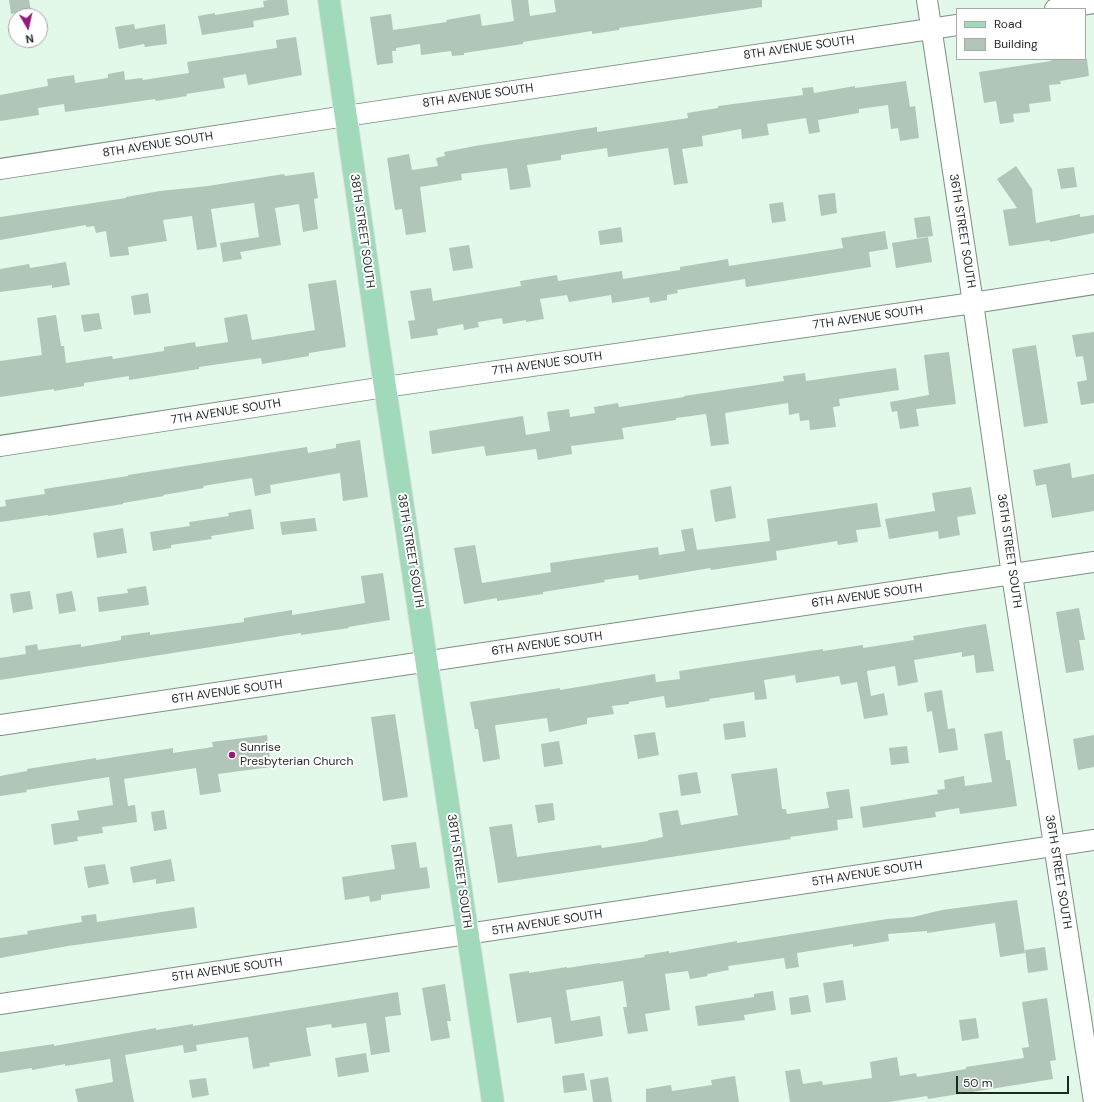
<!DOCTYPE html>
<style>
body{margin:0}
#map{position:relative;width:1094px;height:1102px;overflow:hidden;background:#e2f8e9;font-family:"DM Sans",sans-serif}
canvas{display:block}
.legend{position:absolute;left:956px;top:8px;width:130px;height:52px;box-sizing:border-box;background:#fff;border:1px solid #a5a9a7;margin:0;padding:5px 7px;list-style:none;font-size:12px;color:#1f2722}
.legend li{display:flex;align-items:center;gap:8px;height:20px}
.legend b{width:20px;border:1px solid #a5a9a7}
.north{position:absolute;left:8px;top:8px;width:40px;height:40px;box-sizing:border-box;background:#fff;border:1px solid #a5a9a7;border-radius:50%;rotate:171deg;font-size:11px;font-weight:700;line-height:16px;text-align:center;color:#1f2722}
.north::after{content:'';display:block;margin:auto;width:14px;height:18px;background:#901b7b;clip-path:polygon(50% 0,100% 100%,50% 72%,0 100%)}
.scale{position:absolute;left:956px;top:1076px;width:113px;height:18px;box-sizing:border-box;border:2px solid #1f2722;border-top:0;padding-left:5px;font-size:12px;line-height:14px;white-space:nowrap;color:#1f2722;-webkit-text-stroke:3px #fff;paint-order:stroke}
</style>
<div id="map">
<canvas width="1094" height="1102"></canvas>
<ul class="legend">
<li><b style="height:5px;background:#a1daba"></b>Road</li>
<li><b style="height:11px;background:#b1c6b8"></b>Building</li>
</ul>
<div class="north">N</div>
<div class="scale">50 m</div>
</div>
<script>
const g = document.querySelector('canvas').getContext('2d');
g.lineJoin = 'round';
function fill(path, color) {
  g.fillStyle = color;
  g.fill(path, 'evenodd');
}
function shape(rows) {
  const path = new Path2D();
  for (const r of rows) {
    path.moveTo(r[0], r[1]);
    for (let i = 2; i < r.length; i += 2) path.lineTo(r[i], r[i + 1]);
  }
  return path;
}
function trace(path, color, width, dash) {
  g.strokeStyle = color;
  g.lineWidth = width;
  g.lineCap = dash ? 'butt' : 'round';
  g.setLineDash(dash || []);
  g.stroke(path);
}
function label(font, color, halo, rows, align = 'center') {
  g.font = font + ' "DM Sans",sans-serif';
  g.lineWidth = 4;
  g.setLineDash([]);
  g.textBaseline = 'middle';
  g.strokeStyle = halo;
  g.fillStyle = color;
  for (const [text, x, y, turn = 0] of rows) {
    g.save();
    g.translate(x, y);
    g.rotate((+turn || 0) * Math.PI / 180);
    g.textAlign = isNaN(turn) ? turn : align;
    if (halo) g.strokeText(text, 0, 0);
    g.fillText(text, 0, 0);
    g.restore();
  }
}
fill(shape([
 [9,0,29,0,31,11,11,14],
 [269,0,287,0,289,15,253,21,254,27,202,35,198,16,215,13,215,15,264,7,263,1],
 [511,0,528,0,530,16,556,12,554,0,762,0,762,7,619,28,619,30,592,34,592,31,523,42,523,44,464,53,464,55,452,56,451,51,421,55,420,44,396,48,396,51,392,51,393,63,377,65,370,17,391,14,393,30,447,22,446,20,480,14,482,26,514,21],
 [134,24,135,29,165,24,167,44,145,47,144,44,119,49,115,27],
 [296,37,302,75,248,85,246,74,223,78,225,88,186,94,187,96,156,101,155,99,65,112,64,104,38,108,39,115,0,121,0,95,48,86,47,79,74,75,75,83,108,78,108,74,124,71,125,80,142,78,143,80,189,73,187,62,277,48,276,40],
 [1050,59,1087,59,1089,76,1060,81,1061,84,1049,85,1051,101,1029,104,1030,112,1013,114,1014,122,1000,124,996,101,984,103,979,72,1051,61],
 [906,81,910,107,915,106,919,138,900,141,898,128,891,129,888,105,859,109,859,113,818,120,820,132,809,134,806,118,767,124,769,135,742,139,741,129,702,136,703,146,682,149,688,183,674,185,668,148,608,157,607,148,561,155,561,160,527,165,531,187,510,190,507,168,461,174,462,180,420,187,426,232,406,235,402,209,395,210,387,158,409,154,412,170,438,166,436,158,445,156,444,152,475,146,597,127,597,132,688,118,687,113,718,108,718,106,803,95,802,88,813,87,814,93,855,86,855,88],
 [1016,166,1032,189,1036,223,1080,214,1080,217,1094,215,1094,233,1050,242,1050,240,1009,246,1003,210,1017,208,997,179],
 [1074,167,1077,187,1061,189,1057,169],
 [314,172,318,198,314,199,318,229,303,232,299,204,275,208,281,245,240,252,242,259,223,262,220,243,259,237,254,203,211,209,217,247,197,250,192,216,163,220,167,241,128,247,129,255,110,257,106,231,96,233,94,226,86,227,86,225,0,240,0,217,126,198,126,197,160,191,208,186,284,174,285,176],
 [835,193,837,213,821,216,818,195],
 [783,202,786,221,772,223,769,204],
 [930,216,933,236,917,238,914,218],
 [621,227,623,242,600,245,598,231],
 [885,231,888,249,869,252,871,267,746,287,745,279,677,290,678,293,667,295,667,300,650,303,649,297,612,303,611,295,569,302,567,295,540,299,544,319,526,322,526,320,503,324,502,318,478,322,479,327,464,330,463,324,437,329,438,335,411,339,408,321,415,320,410,291,431,288,433,301,521,286,520,281,557,275,558,281,622,271,623,279,680,270,680,267,728,259,729,266,843,248,841,238],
 [928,237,932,262,896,268,892,243],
 [469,245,473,268,453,271,449,248],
 [66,262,70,285,52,288,52,285,0,292,0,269,29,264,30,268],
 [336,280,346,347,309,353,309,356,262,364,261,358,199,367,199,369,129,380,129,376,84,383,84,386,54,391,54,389,0,397,0,361,42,355,37,318,56,315,61,346,64,346,66,363,112,356,113,359,164,351,164,347,195,342,196,347,228,342,224,318,247,314,252,340,315,330,308,284],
 [148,293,151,313,134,315,131,296],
 [99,313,102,329,84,332,81,315],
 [1094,332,1094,403,1081,405,1077,382,1087,380,1083,356,1076,357,1072,335],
 [1036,345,1048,423,1024,427,1012,349],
 [949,352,956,404,916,409,919,426,900,429,897,411,892,412,890,402,929,395,924,355],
 [896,368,899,390,839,399,840,406,833,407,836,427,810,430,809,420,800,421,799,413,789,415,788,403,725,413,729,444,711,446,706,414,676,418,676,420,622,428,624,439,571,446,572,454,538,460,536,449,486,456,484,446,432,454,429,431,523,416,526,435,550,431,547,412,569,409,570,417,595,413,594,407,618,403,619,407,684,397,684,396,784,381,783,376,805,373,806,381],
 [360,440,368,497,343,501,340,473,270,485,271,493,255,496,252,478,203,486,204,488,163,495,164,496,123,503,123,504,48,516,48,515,0,522,0,507,6,506,5,500,45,494,44,489,128,476,128,475,307,447,308,453,336,448,336,444],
 [1070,463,1072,478,1094,474,1094,511,1052,518,1046,484,1036,486,1033,470],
 [731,486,736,518,715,522,710,490],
 [971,487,976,514,957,517,960,535,939,539,938,531,889,539,885,519,935,511,932,493],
 [877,503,881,527,856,530,858,542,838,545,837,541,776,551,777,560,711,570,710,568,639,580,638,575,604,580,605,582,543,592,543,594,497,601,497,598,464,604,454,548,475,545,482,583,551,572,550,563,658,547,659,555,685,551,681,530,693,528,697,550,770,541,767,519],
 [251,509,254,529,211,536,212,539,171,545,171,548,153,551,150,532,190,526,189,522,229,516,228,513],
 [315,518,317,531,282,535,280,522],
 [123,528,127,553,97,558,93,533],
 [383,573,390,620,348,627,349,628,301,635,301,633,0,680,0,658,26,654,25,646,37,644,38,650,81,644,81,647,121,640,121,636,150,632,150,635,244,622,244,618,292,610,292,615,365,603,361,576],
 [146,586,149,605,99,612,97,597,128,593,127,589],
 [30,591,33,609,13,613,10,594],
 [72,591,76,611,59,614,56,594],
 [1079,608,1085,640,1079,640,1084,670,1066,673,1056,612],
 [986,624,994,671,976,673,974,655,962,657,962,652,914,660,918,682,898,686,895,666,867,671,871,696,884,693,888,715,864,719,857,682,841,685,839,676,796,683,795,675,764,680,767,699,755,700,754,692,709,699,710,701,666,708,664,696,629,702,629,704,612,706,614,714,587,718,587,724,549,732,547,718,496,725,495,726,500,759,483,762,478,729,475,729,470,702,560,688,560,690,655,674,656,682,680,679,679,671,823,649,823,651,863,645,863,648,914,640,913,636],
 [942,690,948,729,955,728,958,750,939,753,932,711,927,712,924,693],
 [395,714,408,797,383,801,371,717],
 [744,721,746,737,725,740,723,724],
 [1002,731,1006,760,1010,760,1017,806,960,814,959,808,935,812,936,817,863,828,860,807,938,794,937,790,945,789,944,780,964,776,965,786,992,782,984,734],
 [655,732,659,755,638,759,634,735],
 [267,735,271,767,218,774,221,792,200,795,196,768,124,779,128,806,135,805,137,822,102,827,103,833,77,837,78,841,54,845,51,824,79,820,77,811,113,805,109,777,26,790,27,792,0,796,0,776,27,771,27,769,96,758,96,760,173,748,173,753,213,747,212,742],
 [1094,735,1094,767,1078,770,1073,739],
 [559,741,563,764,544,767,541,744],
 [907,746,909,763,891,765,889,748],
 [777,768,782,809,786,809,787,814,829,808,826,792,849,789,853,818,837,820,838,830,790,837,791,839,498,883,489,827,512,824,517,857,601,845,602,848,648,841,648,840,663,837,659,813,678,810,681,825,738,815,731,774],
 [697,772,701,793,681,796,678,775],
 [553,803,555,820,538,823,535,805],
 [164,810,167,829,154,831,151,812],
 [416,842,420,868,427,867,430,888,381,895,381,900,370,902,369,896,345,900,342,877,395,869,391,845],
 [171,859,175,881,156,884,156,879,133,883,130,867],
 [105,864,109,884,88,888,84,867],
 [1017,900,1025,953,1000,957,995,923,927,933,927,931,888,934,889,941,853,947,853,944,797,953,799,967,786,969,784,958,728,966,729,970,707,974,708,976,690,979,688,971,665,974,670,1010,645,1014,648,1031,628,1034,623,1007,627,1007,623,981,566,990,571,1021,600,1016,603,1036,555,1044,551,1017,517,1023,509,974,529,971,529,973,567,967,567,968,600,963,600,964,645,957,644,955,669,951,669,953,737,941,737,943,887,919,913,917,942,910],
 [194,907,197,928,68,946,0,958,0,938,28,934,27,931,82,922,81,916,96,914,97,922],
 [1045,947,1048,970,1028,973,1025,950],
 [843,980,846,1000,826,1003,823,983],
 [445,984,451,1021,447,1021,450,1038,431,1041,422,988],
 [773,991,776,1010,744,1015,745,1020,698,1026,695,1006,754,997,754,994],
 [398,992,401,1015,385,1017,390,1052,371,1055,366,1023,332,1028,331,1024,306,1028,311,1056,269,1063,270,1066,253,1069,248,1037,196,1045,197,1051,184,1053,183,1045,125,1055,134,1102,78,1102,75,1089,113,1082,110,1059,65,1066,65,1064,32,1070,32,1068,0,1073,0,1052,54,1044,54,1046,156,1028,156,1030,193,1024,193,1026],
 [808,995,811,1012,791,1015,789,998],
 [1047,998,1056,1060,1050,1061,1053,1079,928,1099,927,1096,889,1102,790,1102,785,1071,800,1069,803,1084,822,1081,823,1085,872,1078,870,1062,897,1057,900,1076,916,1073,917,1077,966,1069,966,1067,1024,1058,1022,1048,1029,1047,1022,1002],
 [976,1018,979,1038,962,1041,959,1020],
 [366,1053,369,1072,338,1077,335,1058],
 [584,1073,587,1090,564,1093,562,1076],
 [735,1076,739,1102,646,1102,646,1089,671,1085,672,1091,712,1085,711,1080],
 [608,1077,612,1102,593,1102,590,1080],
 [206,1078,209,1095,192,1098,189,1080]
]), '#b1c6b8');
const minor = shape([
 [927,0,973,303,1012,575,1094,1102],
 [1055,9,1094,3],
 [0,169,346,116,957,25],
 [0,446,385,387,973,303,1094,284],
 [0,725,1094,562],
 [0,1004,1094,840]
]);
const major = shape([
 [329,0,385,387,493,1102]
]);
trace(minor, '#7c9184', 22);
trace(major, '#e0e1e0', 24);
trace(minor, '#fff', 20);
trace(major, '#a1daba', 22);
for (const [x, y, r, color] of [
 [232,755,4,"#901b7b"]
]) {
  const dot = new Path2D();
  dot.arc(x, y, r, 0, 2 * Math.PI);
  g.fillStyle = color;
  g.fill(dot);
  trace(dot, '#fff', 1.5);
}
label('12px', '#1f2722', '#fff', [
 ["8TH AVENUE SOUTH",799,48,-8],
 ["8TH AVENUE SOUTH",478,96,-8],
 ["8TH AVENUE SOUTH",158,145,-9],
 ["38TH STREET SOUTH",362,231,82],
 ["36TH STREET SOUTH",962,231,81],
 ["7TH AVENUE SOUTH",868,318,-8],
 ["7TH AVENUE SOUTH",547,364,-8],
 ["7TH AVENUE SOUTH",226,412,-9],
 ["38TH STREET SOUTH",410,551,81],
 ["36TH STREET SOUTH",1009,551,82],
 ["6TH AVENUE SOUTH",867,596,-8],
 ["6TH AVENUE SOUTH",547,644,-8],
 ["6TH AVENUE SOUTH",227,692,-8],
 ["38TH STREET SOUTH",459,871,82],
 ["36TH STREET SOUTH",1058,872,81],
 ["5TH AVENUE SOUTH",867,874,-9],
 ["5TH AVENUE SOUTH",547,923,-9],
 ["5TH AVENUE SOUTH",227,970,-8]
]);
label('12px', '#1f2722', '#fff', [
 ["Sunrise",240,748],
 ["Presbyterian Church",240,762]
], 'left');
</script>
